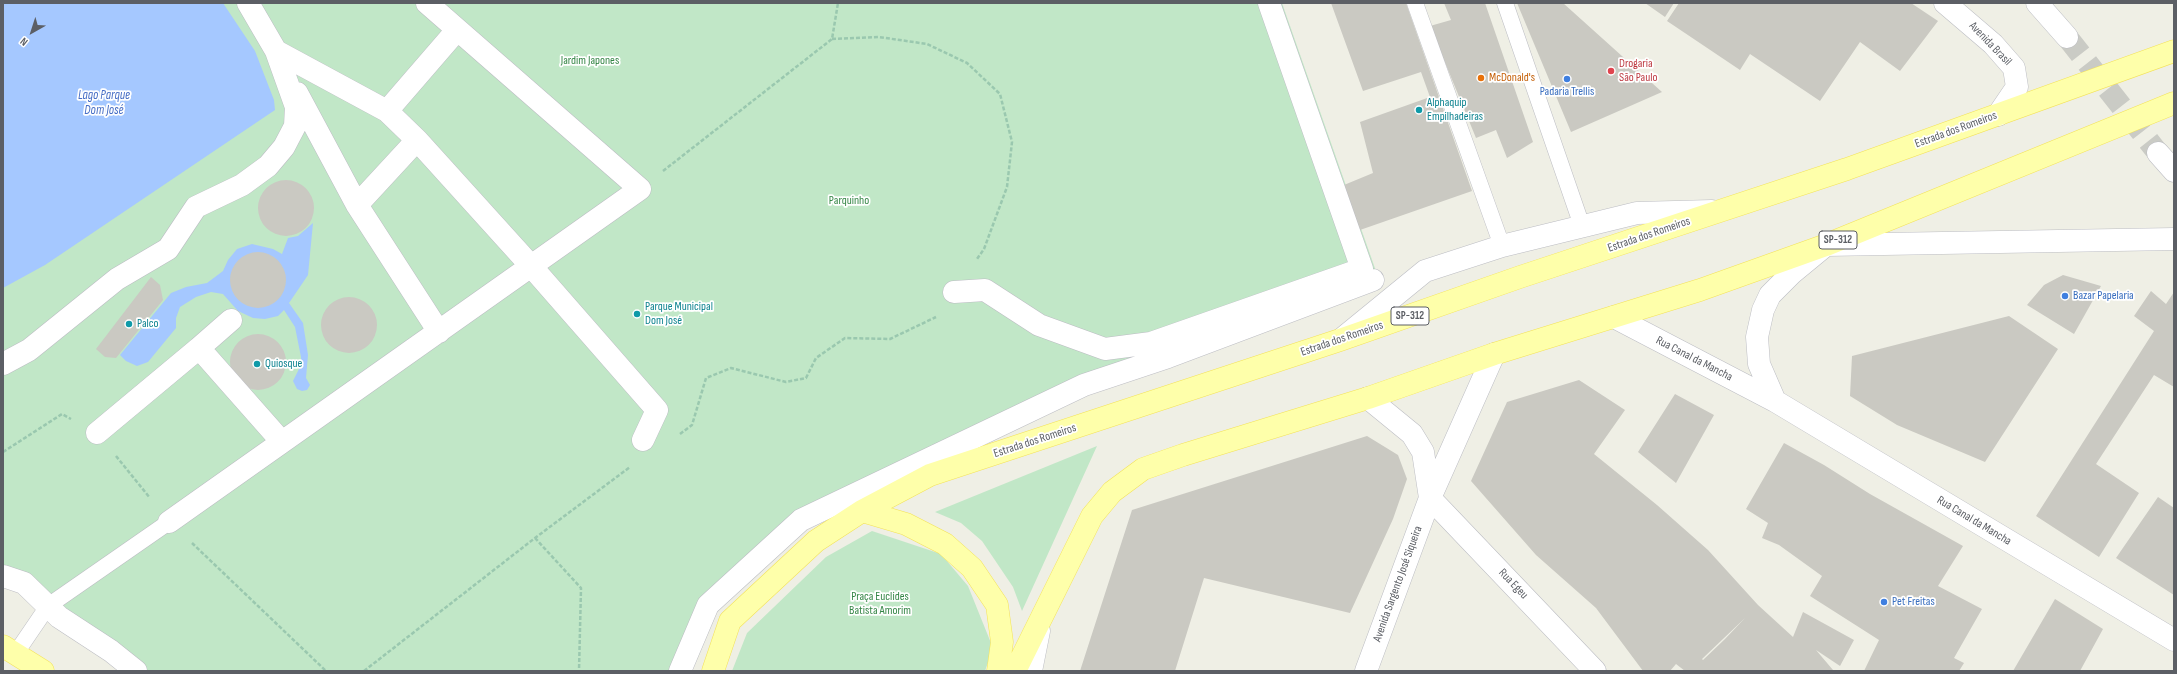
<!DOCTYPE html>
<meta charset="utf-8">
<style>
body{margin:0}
#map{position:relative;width:2177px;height:674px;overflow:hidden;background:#efefe5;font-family:"Sofia Sans Condensed",sans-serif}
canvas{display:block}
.frame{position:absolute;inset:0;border:4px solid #5c5f65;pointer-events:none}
.north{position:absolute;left:12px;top:12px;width:40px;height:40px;-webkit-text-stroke:3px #fff;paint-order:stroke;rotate:219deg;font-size:11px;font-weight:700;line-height:16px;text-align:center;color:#5c5f65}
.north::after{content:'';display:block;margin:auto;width:14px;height:18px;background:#5c5f65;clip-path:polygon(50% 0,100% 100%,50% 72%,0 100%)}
</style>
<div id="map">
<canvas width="2177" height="674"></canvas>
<div class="frame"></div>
<div class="north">N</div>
</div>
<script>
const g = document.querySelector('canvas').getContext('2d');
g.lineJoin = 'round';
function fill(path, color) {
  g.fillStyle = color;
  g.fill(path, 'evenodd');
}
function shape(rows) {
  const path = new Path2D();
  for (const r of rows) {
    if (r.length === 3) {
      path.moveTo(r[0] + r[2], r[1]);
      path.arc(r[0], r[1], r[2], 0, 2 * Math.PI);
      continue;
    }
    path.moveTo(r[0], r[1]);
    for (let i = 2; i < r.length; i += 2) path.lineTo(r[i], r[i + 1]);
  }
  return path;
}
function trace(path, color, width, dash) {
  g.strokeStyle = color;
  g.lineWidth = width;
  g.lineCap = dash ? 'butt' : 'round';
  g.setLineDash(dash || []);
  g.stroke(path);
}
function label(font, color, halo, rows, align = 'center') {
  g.font = font + ' "Sofia Sans Condensed",sans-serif';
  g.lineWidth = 3.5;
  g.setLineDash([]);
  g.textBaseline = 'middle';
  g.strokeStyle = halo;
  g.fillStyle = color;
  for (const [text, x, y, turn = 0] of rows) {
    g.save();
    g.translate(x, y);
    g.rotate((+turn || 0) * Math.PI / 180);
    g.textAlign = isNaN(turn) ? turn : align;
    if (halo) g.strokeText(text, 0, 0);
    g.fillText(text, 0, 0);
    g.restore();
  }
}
fill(shape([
 [3,3,1282,3,1377,274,800,514,703,605,676,671,142,671,3,573],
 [1097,446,1022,611,1013,587,982,541,961,523,935,512],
 [872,531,941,554,968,586,993,648,985,671,732,671,747,633,826,557]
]), '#c1e7c7');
fill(shape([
 [3,3,223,3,255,51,274,100,275,110,45,265,3,288],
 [313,223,308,275,289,303,303,323,308,355,306,378,310,385,307,390,302,391,297,389,293,381,301,365,301,357,295,327,284,310,278,316,265,319,253,318,238,311,223,294,211,292,196,297,180,307,176,318,176,328,148,362,137,366,126,361,120,355,171,293,186,287,207,283,223,271,228,260,237,249,252,244,273,249,282,254,288,238,298,236]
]), '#a5c8ff');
fill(shape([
 [1331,3,1406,3,1472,191,1360,230,1344,185,1373,173,1360,122,1430,97,1421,72,1363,91],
 [1444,3,1485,3,1533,142,1507,158,1496,130,1476,138,1430,26,1451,20],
 [1517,3,1563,3,1662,92,1571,132],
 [1645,3,1674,3,1665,17],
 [1679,3,1911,3,1938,21,1900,71,1860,42,1820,101,1750,54,1740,70,1667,21],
 [286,208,28],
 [258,280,28],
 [2063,275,2101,286,2074,334,2027,305,2044,285],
 [151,277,160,285,163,300,116,358,105,357,96,349],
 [2151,291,2166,304,2174,292,2174,387,2154,375,2096,464,2139,493,2099,557,2036,516,2154,331,2134,316],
 [349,325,28],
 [2009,316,2058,349,1985,462,1897,425,1850,396,1852,356],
 [258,362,28],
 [1579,380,1625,410,1594,454,1657,505,1708,550,1758,605,1793,637,1803,612,1854,640,1840,666,1816,650,1833,670,1832,671,1685,671,1676,664,1670,671,1643,671,1596,608,1536,555,1471,481,1507,402],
 [1745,618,1725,639,1703,660,1702,659],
 [1675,394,1714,415,1676,483,1638,452],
 [1367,436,1398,455,1407,479,1393,519,1350,613,1204,578,1175,671,1080,671,1132,510],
 [1784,443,1824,465,1870,494,1963,546,1938,586,1982,609,1954,658,1964,663,1959,671,1864,671,1879,640,1810,596,1822,576,1779,545,1762,538,1768,523,1746,509],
 [2158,497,2174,508,2174,595,2116,558],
 [2055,599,2103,629,2080,671,2013,671]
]), '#cac9c2');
trace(shape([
 [2067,37,2158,153]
]), '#cacbc5', 22, [22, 11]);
const service = shape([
 [1415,3,1502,246],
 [1505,3,1582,226],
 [16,653,48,606,169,522]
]);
const pedestrian = shape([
 [457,30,387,111,417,140,531,266,657,410,643,440],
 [276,51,387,111],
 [297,93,357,205,439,332],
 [357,205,417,140],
 [954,292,985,290,1039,325,1105,349,1151,343,1362,269,1269,3],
 [199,348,231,320],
 [3,364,29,350,117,279,168,249,196,207,242,185,268,166,284,147,295,126,296,107,276,51,248,3],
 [97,433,199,348,282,442],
 [169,522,640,189,427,3],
 [3,576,24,583,59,617,111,651,136,671],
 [680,671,708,605,801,520,1084,385,1168,357,1373,280]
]);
const minor = shape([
 [1614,317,1775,401,2174,640],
 [1343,338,1425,271,1502,246,1637,213,1712,211],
 [1368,398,1412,434,1423,452,1430,498],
 [1775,401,1759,364,1757,337,1763,310,1770,295,1792,273,1826,245,2174,239],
 [1430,498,1595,671],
 [1031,671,1039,631],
 [1366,671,1430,498,1494,354]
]);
const tertiary = shape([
 [1945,3,1993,44,2014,68,2017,87,1998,115],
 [2037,3,2067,37],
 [2158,153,2174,171]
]);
const primary = shape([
 [862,511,906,524,945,544,972,568,997,605,1002,642,998,671],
 [3,646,43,671],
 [713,671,730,621,816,541,862,511,930,475,1340,340,1520,277,1847,169,2174,51],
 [1015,671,1092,516,1112,492,1143,469,1183,455,1368,398,1494,354,1700,290,1826,245,2174,103]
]);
trace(service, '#bcbdc3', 17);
trace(pedestrian, '#bcbdc3', 23);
trace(minor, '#bcbdc3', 23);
trace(tertiary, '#bcbdc3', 23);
trace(primary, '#f3e259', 23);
trace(shape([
 [832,39,879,37,927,44,967,63,1000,94,1012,142,1007,187,984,249,977,259],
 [663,171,832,39,838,3],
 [680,434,692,425,706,378,731,368,786,382,806,378,816,358,845,338,890,339,936,317],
 [3,452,62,414,71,419],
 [116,456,150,498],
 [535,538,581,588,579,671],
 [192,543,326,671],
 [364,671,535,538,630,467]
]), '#9ac8af', 2.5, [4, 2]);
trace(service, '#fff', 16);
trace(pedestrian, '#fff', 22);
trace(minor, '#fff', 22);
trace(tertiary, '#fff', 22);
trace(primary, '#feffaa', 22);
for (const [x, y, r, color] of [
 [1611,71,4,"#e0444e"],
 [1481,78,4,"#e8710a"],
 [1567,79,4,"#3f7fe0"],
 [1419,110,4,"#0f9aa8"],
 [2065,296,4,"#3f7fe0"],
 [637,314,4,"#0f9aa8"],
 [129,324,4,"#0f9aa8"],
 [257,364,4,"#0f9aa8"],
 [1884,602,4,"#3f7fe0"]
]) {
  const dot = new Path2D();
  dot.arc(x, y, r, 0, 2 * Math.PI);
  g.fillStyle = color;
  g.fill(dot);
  trace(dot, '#fff', 1.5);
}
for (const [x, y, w] of [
 [1838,240,38],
 [1410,316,38]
]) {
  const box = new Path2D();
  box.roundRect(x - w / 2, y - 9, w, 18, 3);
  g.fillStyle = '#fff';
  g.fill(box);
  trace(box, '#5c5f65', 1);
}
label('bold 11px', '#5c5f65', null, [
 ["SP-312",1838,240],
 ["SP-312",1410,316]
]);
label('12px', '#5c5f65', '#fff', [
 ["Avenida Brasil",1990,44,46],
 ["Estrada dos Romeiros",1956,130,-20],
 ["Estrada dos Romeiros",1649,235,-19],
 ["Estrada dos Romeiros",1342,339,-19],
 ["Rua Canal da Mancha",1694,359,27],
 ["Estrada dos Romeiros",1035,441,-18],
 ["Rua Canal da Mancha",1974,521,31],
 ["Avenida Sargento José Siqueira",1398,584,-70],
 ["Rua Egeu",1513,584,46]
]);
label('12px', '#348545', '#fff', [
 ["Jardim Japones",590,61],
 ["Parquinho",849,201],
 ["Praça Euclides",880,597],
 ["Batista Amorim",880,611]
]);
label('12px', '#be3a42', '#fff', [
 ["Drogaria",1619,64],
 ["São Paulo",1619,78]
], 'left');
label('12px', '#c56008', '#fff', [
 ["McDonald's",1489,78]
], 'left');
label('12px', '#366cbe', '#fff', [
 ["Padaria Trellis",1567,92,"center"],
 ["Bazar Papelaria",2073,296],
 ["Pet Freitas",1892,602]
], 'left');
label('12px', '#0d838f', '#fff', [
 ["Alphaquip",1427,103],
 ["Empilhadeiras",1427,117],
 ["Parque Municipal",645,307],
 ["Dom José",645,321],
 ["Palco",137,324],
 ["Quiosque",265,364]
], 'left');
label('italic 13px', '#456dc5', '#fff', [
 ["Lago Parque",104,96],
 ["Dom José",104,111]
]);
</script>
